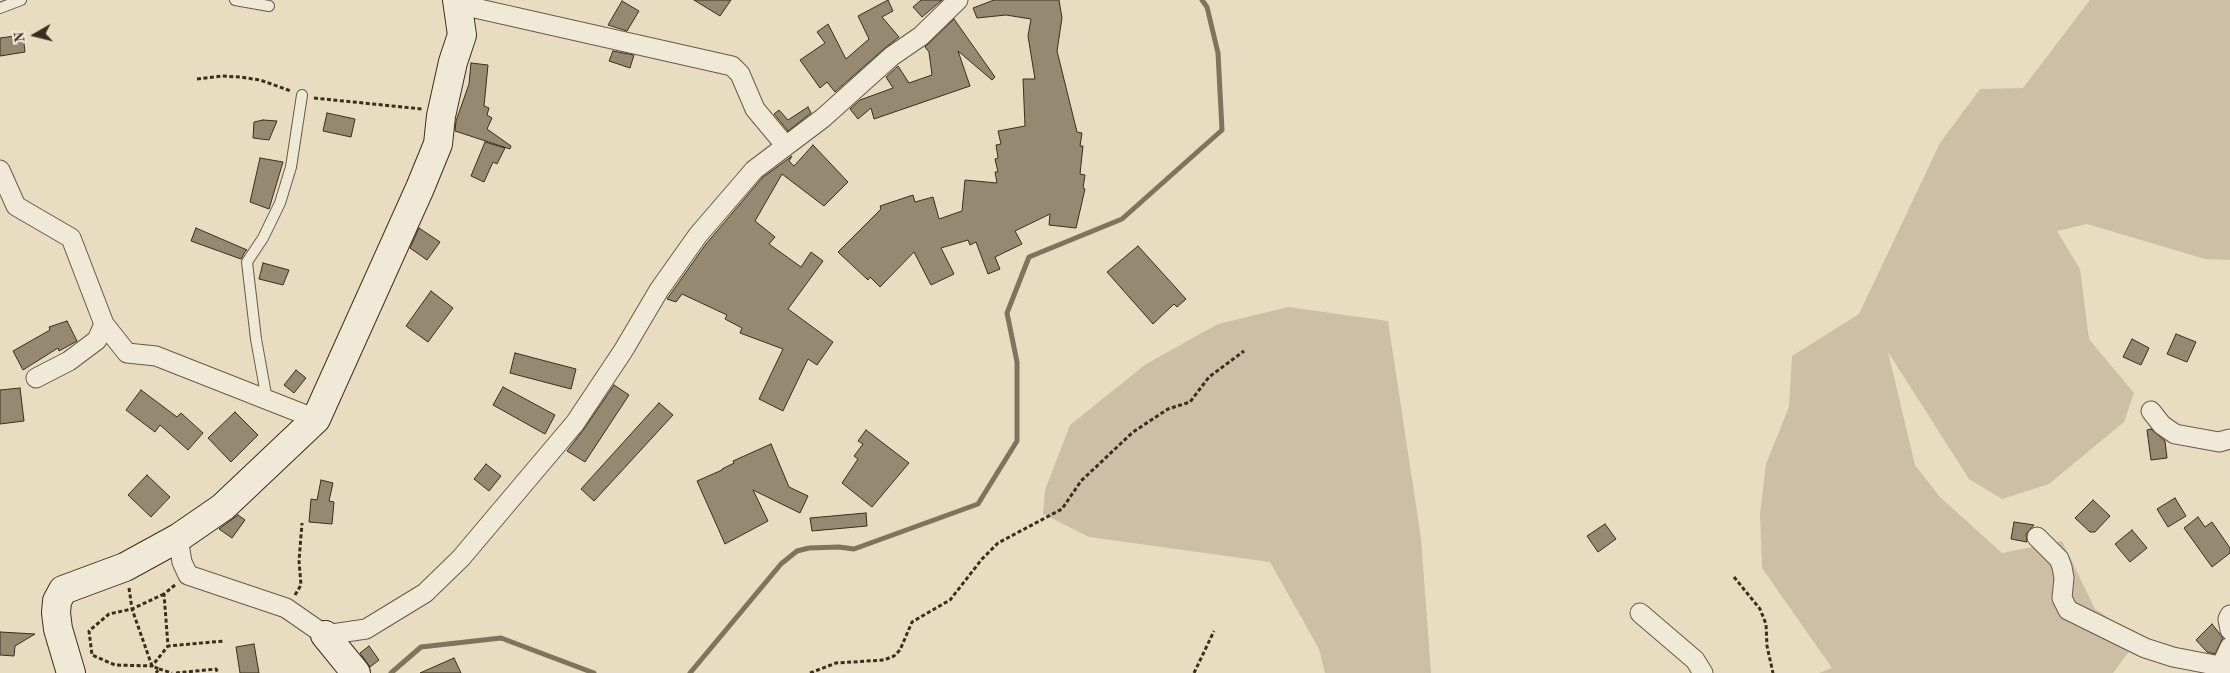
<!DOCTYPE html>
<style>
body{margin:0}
#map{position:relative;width:2230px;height:673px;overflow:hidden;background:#e9ddc1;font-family:"Old Standard TT",serif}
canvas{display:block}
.north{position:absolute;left:10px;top:10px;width:50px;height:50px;-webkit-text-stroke:4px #f1e9d7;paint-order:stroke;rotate:262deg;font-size:14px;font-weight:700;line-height:20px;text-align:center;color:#3c2e1d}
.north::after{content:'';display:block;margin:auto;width:18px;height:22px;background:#3c2e1d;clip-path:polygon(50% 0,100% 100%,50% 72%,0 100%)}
</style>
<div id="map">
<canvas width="2230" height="673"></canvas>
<div class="north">N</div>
</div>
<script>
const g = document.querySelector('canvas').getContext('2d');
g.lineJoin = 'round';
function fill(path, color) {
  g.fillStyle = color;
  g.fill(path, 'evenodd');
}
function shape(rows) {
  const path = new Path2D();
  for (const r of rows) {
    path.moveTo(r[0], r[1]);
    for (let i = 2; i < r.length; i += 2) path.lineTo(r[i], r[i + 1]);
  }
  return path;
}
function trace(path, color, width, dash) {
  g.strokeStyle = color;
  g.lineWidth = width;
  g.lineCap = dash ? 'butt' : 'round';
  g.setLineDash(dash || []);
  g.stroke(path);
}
fill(shape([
 [2090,0,2230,0,2230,260,2205,259,2087,224,2057,231,2080,269,2089,339,2134,393,2124,422,2049,484,2002,499,1969,479,1888,352,1915,465,1940,497,2002,553,2062,541,2095,609,2139,638,2113,673,1819,673,1832,668,1762,568,1760,514,1766,464,1789,407,1792,356,1859,314,1940,143,1980,89,2023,88],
 [1288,307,1388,321,1421,538,1431,673,1325,673,1319,649,1270,562,1089,537,1043,514,1045,490,1070,425,1146,364,1218,324]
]), '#ccbfa5');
trace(shape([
 [391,673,421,647,501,638,594,673],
 [690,673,781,564,797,551,809,548,839,547,854,549,978,504,1017,441,1017,362,1007,313,1029,257,1122,219,1222,130,1218,53,1207,7,1202,0]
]), '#80745e', 5);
const building = shape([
 [694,0,731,0,720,16,694,0],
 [888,0,893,11,882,17,899,37,885,48,835,92,827,82,820,88,800,60,825,43,817,32,828,24,846,59,869,39,858,16,888,0],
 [921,0,942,0,922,17,913,7,921,0],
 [994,0,1059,0,1062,18,1057,51,1077,132,1082,133,1080,146,1083,146,1080,174,1085,175,1083,188,1085,189,1076,228,1049,225,1050,214,1015,231,1022,244,995,257,1000,269,988,274,976,242,970,245,968,240,941,248,954,274,931,285,914,252,880,287,870,277,868,280,838,252,881,209,880,206,913,195,915,202,933,197,939,219,962,211,965,180,997,183,995,172,998,172,995,159,998,158,996,145,1001,144,998,131,1025,126,1023,79,1035,79,1028,36,1031,19,1006,15,977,18,973,8,994,0],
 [622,1,639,11,627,31,608,25,622,1],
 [954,19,995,77,992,80,958,51,970,86,874,119,871,108,858,119,850,109,860,100,893,88,886,77,898,66,909,83,932,75,929,52,925,47,954,19],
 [23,35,25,52,0,56,0,38,23,35],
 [613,51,634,55,630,68,609,61,613,51],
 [471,63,488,65,484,106,489,108,487,115,492,118,487,129,511,146,510,149,455,131,456,121,469,84,471,63],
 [808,107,811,113,788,131,774,114,779,110,788,120,808,107],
 [327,113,355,119,351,137,323,131,327,113],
 [263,120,277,121,269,140,253,138,254,122,263,120],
 [485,142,505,148,497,164,493,162,484,182,471,176,485,142],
 [813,145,848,182,824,206,782,174,755,221,775,237,769,244,801,267,811,252,823,261,788,309,833,342,817,365,808,359,783,411,759,399,783,349,740,333,742,328,725,319,727,315,682,294,676,302,667,299,706,244,762,178,792,156,789,161,794,166,813,145],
 [260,158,283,162,269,209,250,202,260,158],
 [196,228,247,250,246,250,241,259,191,241,196,228],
 [419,228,440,242,427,260,410,248,419,228],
 [1138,246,1186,299,1177,307,1174,304,1153,324,1107,272,1138,246],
 [263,263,289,270,283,285,259,279,263,263],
 [431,291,453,308,428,342,406,326,431,291],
 [67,321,77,341,59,351,58,348,23,370,13,351,50,330,49,327,67,321],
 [2176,334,2196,342,2187,362,2167,354,2176,334],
 [2132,339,2149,348,2141,365,2123,357,2132,339],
 [515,353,576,369,571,389,510,373,515,353],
 [296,370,306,378,294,393,284,385,296,370],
 [614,385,629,395,585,462,567,451,584,429,614,385],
 [503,387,555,415,545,434,493,405,503,387],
 [20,388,24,421,0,424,0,390,20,388],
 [141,390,177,417,181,413,203,433,188,450,160,425,155,432,126,410,141,390],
 [659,403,673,415,594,501,581,489,659,403],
 [235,412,258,435,231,462,208,438,235,412],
 [2151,429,2165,441,2167,458,2151,460,2147,430,2151,429],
 [866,430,909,463,872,507,842,483,858,459,854,456,863,444,858,441,866,430],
 [771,444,789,487,808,496,800,513,753,490,768,521,725,544,697,481,722,470,722,469,734,463,733,461,771,444],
 [486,464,501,476,489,491,474,479,486,464],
 [147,475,170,497,151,517,128,495,147,475],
 [321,480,333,483,329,501,334,502,332,524,309,522,311,499,317,500,321,480],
 [2175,498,2186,516,2168,527,2157,509,2175,498],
 [2093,500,2110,516,2095,532,2090,532,2075,518,2093,500],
 [866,513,867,526,812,531,810,518,866,513],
 [238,515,245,520,232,538,219,529,238,515],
 [2198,517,2205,527,2212,522,2230,548,2230,553,2212,567,2184,528,2198,517],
 [2014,522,2034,525,2026,534,2027,542,2011,539,2014,522],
 [1605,524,1616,539,1598,552,1587,536,1605,524],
 [2132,530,2147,548,2130,562,2115,544,2132,530],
 [2212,624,2223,638,2215,654,2207,652,2196,640,2212,624],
 [0,632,35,634,15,646,14,656,0,655,0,632],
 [254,644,259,673,240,673,236,647,254,644],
 [369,646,379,660,370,667,360,653,369,646],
 [454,658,461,673,420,673,454,658]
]);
fill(building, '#968972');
trace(building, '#3c2e1d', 1);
const lane = shape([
 [235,0,269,6],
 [0,8,21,0],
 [267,400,256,339,247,262,263,238,280,203,291,167,302,95]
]);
const street = shape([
 [457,4,732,66,740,74,755,109,785,145],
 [0,170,16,206,71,238,104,324,127,353,156,356,316,419],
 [36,378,69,361,97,340,104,324],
 [2151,411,2162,425,2175,434,2219,442,2230,439],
 [2037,537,2059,559,2062,567,2064,578,2062,598,2068,610,2145,648,2173,657,2225,667],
 [178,538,182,562,188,575,286,608,325,635,366,629,425,593,461,558,575,423,623,351,659,290,698,235,754,170,823,118,892,56,921,36,958,0],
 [1640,613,1695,660,1703,673],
 [2230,615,2228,619,2230,630],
 [2230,647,2223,662,2225,667,2230,670]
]);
const secondary = shape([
 [325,635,356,673],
 [71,673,58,629,56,613,57,601,63,590,125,567,178,538,223,507,316,419,420,188,438,144,441,116,453,62,462,35,457,0]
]);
trace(lane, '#675a46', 12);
trace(street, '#675a46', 21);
trace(secondary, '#3c2e1d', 30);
trace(shape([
 [197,79,222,76,240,77,260,80,291,91],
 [314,98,422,109],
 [1734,577,1760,609,1766,624,1767,646,1773,673],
 [175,585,164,594,168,646,224,641],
 [129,588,132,609,152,666,159,669,156,673],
 [164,594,132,609,109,614,89,631,92,655,115,665,152,666,168,646],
 [295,595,301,585,299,561,302,523],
 [159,669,172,673],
 [176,673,216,669,218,673],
 [810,673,836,663,884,660,894,656,900,650,912,622,950,600,982,559,998,543,1062,509,1081,481,1133,432,1168,409,1190,402,1209,377,1244,351],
 [1194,673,1214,631]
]), '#3c2e1d', 3, [4, 2.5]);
trace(lane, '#f1e9d7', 10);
trace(street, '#f1e9d7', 19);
trace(secondary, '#f1e9d7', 28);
</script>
